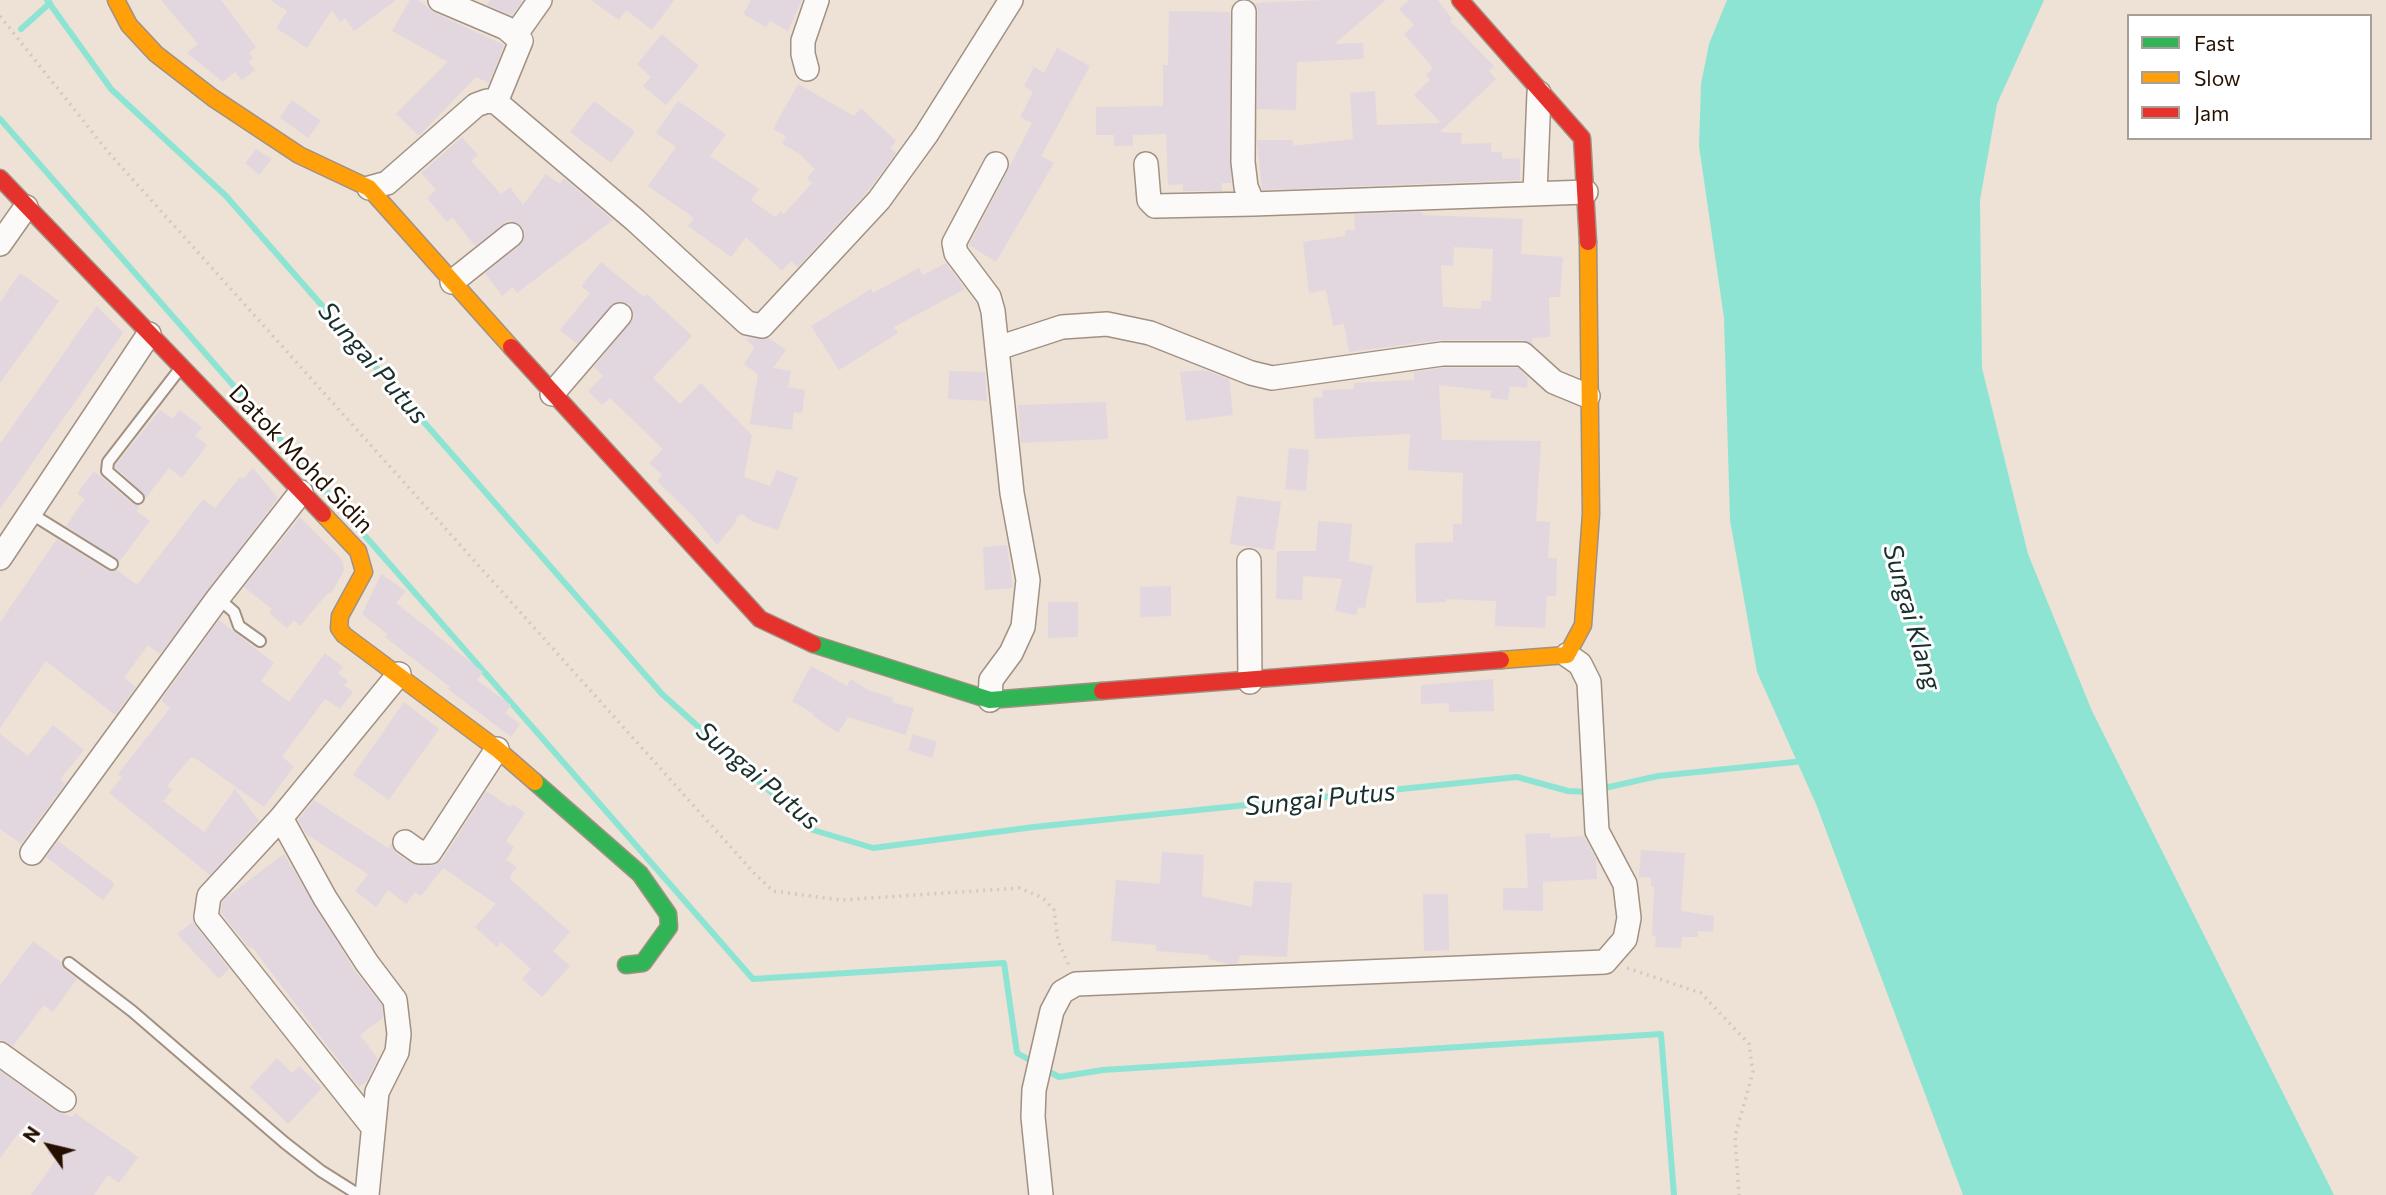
<!DOCTYPE html>
<style>
body{margin:0}
#map{position:relative;width:2386px;height:1195px;overflow:hidden;background:#eee1d6;font-family:Commissioner,sans-serif}
canvas{display:block}
.legend{position:absolute;left:2127px;top:14px;width:245px;height:126px;box-sizing:border-box;background:#fff;border:2px solid #a89f99;margin:0;padding:9px 12px;list-style:none;font-size:21px;color:#251000}
.legend li{display:flex;align-items:center;gap:14px;height:35px}
.legend b{width:35px;border:2px solid #a89f99}
.north{position:absolute;left:14px;top:1111px;width:70px;height:70px;-webkit-text-stroke:5px #fff;paint-order:stroke;rotate:304deg;font-size:19px;font-weight:700;line-height:28px;text-align:center;color:#251000}
.north::after{content:'';display:block;margin:auto;width:24px;height:32px;background:#251000;clip-path:polygon(50% 0,100% 100%,50% 72%,0 100%)}
</style>
<div id="map">
<canvas width="2386" height="1195"></canvas>
<ul class="legend">
<li><b style="height:9px;background:#30b455"></b>Fast</li>
<li><b style="height:9px;background:#ff9f0a"></b>Slow</li>
<li><b style="height:9px;background:#e5322d"></b>Jam</li>
</ul>
<div class="north">N</div>
</div>
<script>
const g = document.querySelector('canvas').getContext('2d');
g.lineJoin = 'round';
function fill(path, color) {
  g.fillStyle = color;
  g.fill(path, 'evenodd');
}
function shape(rows) {
  const path = new Path2D();
  for (const r of rows) {
    path.moveTo(r[0], r[1]);
    for (let i = 2; i < r.length; i += 2) path.lineTo(r[i], r[i + 1]);
  }
  return path;
}
function trace(path, color, width, dash) {
  g.strokeStyle = color;
  g.lineWidth = width;
  g.lineCap = dash ? 'butt' : 'round';
  g.setLineDash(dash || []);
  g.stroke(path);
}
function label(font, color, halo, rows, align = 'center') {
  g.font = font + ' Commissioner,sans-serif';
  g.lineWidth = 6;
  g.setLineDash([]);
  g.textBaseline = 'middle';
  g.strokeStyle = halo;
  g.fillStyle = color;
  for (const [text, x, y, turn = 0] of rows) {
    g.save();
    g.translate(x, y);
    g.rotate((+turn || 0) * Math.PI / 180);
    g.textAlign = isNaN(turn) ? turn : align;
    if (halo) g.strokeText(text, 0, 0);
    g.fillText(text, 0, 0);
    g.restore();
  }
}
fill(shape([
 [1727,0,2044,0,1997,104,1980,200,1982,368,2028,554,2092,711,2334,1195,1963,1195,1816,804,1757,672,1730,520,1724,318,1699,146,1701,84,1709,44]
]), '#8ee4d3');
trace(shape([
 [47,0,111,89,226,196,662,694,813,830,873,848,1034,827,1517,777,1568,791,1589,792],
 [21,29,50,3],
 [0,119,753,979,1004,963,1017,1053,1035,1063],
 [1600,789,1658,776,1804,761],
 [1044,1069,1059,1077,1103,1070,1661,1034,1674,1195]
]), '#8ee4d3', 6);
fill(shape([
 [161,0,221,0,256,47,249,53,253,58,249,62,255,70,242,80,235,72,223,82,187,53,198,44],
 [270,0,396,0,354,31,345,18,340,22,332,10,307,48,276,28,287,11],
 [410,0,418,0,435,13,504,45,489,83,476,77,419,136,396,114,448,62,392,31],
 [490,0,523,0,512,15,487,5],
 [591,0,674,0,652,30,626,10,619,20],
 [751,0,802,0,788,31,770,21,766,27,743,14],
 [1324,0,1386,0,1334,44,1363,43,1364,59,1297,62,1296,110,1257,109,1258,12,1255,3],
 [1409,0,1438,0,1452,19,1450,21,1494,66,1489,71,1496,79,1440,132,1462,133,1461,144,1491,143,1491,152,1502,152,1502,159,1520,158,1520,180,1262,190,1257,140,1293,140,1293,146,1353,139,1350,93,1375,91,1377,125,1441,123,1414,95,1430,80,1426,75,1433,68,1404,34,1414,25,1399,9],
 [1169,11,1230,12,1231,183,1222,183,1222,191,1183,191,1183,184,1168,185,1166,134,1133,135,1133,146,1114,146,1114,135,1096,135,1096,107,1163,106,1163,65,1168,65],
 [662,34,699,66,666,105,643,86,651,77,637,64],
 [1057,48,1090,66,1041,156,1054,163,996,262,969,245,1032,123,1020,117,1033,92,1024,86,1034,67,1044,73],
 [798,84,854,116,861,108,896,141,890,148,896,153,868,191,798,267,791,261,782,271,746,237,731,257,688,226,694,218,648,186,676,147,656,133,678,101,726,134,710,156,759,189,751,200,775,217,781,211,784,214,812,183,807,178,815,169,800,154,782,144,786,136,773,129],
 [292,100,321,121,308,138,280,118],
 [594,101,635,132,611,163,570,132],
 [462,137,478,155,471,161,501,194,510,187,523,205,546,174,560,184,564,178,613,220,517,293,513,287,502,296,485,273,520,245,525,234,522,227,508,221,475,246,452,217,447,222,427,198,436,190,421,173],
 [256,149,272,159,259,175,245,163],
 [1422,212,1422,215,1523,219,1521,254,1563,257,1560,297,1549,297,1550,337,1533,338,1532,344,1523,340,1440,340,1349,352,1344,324,1333,326,1326,290,1309,293,1303,242,1345,236,1345,230,1355,230,1354,214],
 [1454,247,1493,249,1491,301,1481,301,1481,309,1443,307,1441,265,1453,266],
 [601,262,644,297,647,294,692,336,653,378,680,404,701,383,752,435,744,477,770,486,777,470,798,478,778,530,751,521,743,514,737,516,736,522,717,545,695,518,657,481,662,475,649,463,663,449,610,398,602,405,588,391,603,376,594,367,634,317,629,304,616,302,577,344,560,330,590,293,581,286],
 [946,263,965,289,894,327,898,333,839,370,811,326,871,289,873,293,919,268,923,275],
 [20,273,59,301,0,383,0,302],
 [97,306,123,333,0,509,0,444],
 [749,338,769,338,786,350,773,368,791,371,788,387,805,390,802,413,794,412,792,430,750,424,758,374,744,364,755,347,747,341],
 [1443,368,1518,368,1528,378,1527,388,1510,386,1508,400,1490,398,1491,391,1439,385,1442,440,1541,441,1536,521,1550,522,1548,558,1557,558,1556,596,1547,596,1545,628,1495,626,1496,601,1446,599,1446,602,1416,603,1415,543,1453,542,1453,524,1462,524,1463,473,1408,470,1410,434,1315,439,1313,398,1323,397,1322,390,1354,389,1354,383,1414,380,1414,372],
 [1204,370,1229,379,1233,415,1186,421,1180,372],
 [949,371,985,372,987,401,948,399],
 [1106,402,1108,439,1021,443,1018,405],
 [160,410,173,419,179,410,202,427,195,436,207,445,182,478,169,468,146,498,115,466],
 [1289,448,1309,450,1306,491,1285,489],
 [253,468,278,498,160,654,148,645,124,678,136,687,115,715,46,661,0,728,0,622,57,539,108,571,117,570,137,585,203,499,215,508,240,477,243,479],
 [94,471,133,504,140,506,136,511,150,521,119,562,66,526,85,499,77,494],
 [1237,496,1281,502,1274,550,1230,544],
 [300,517,342,560,344,570,332,592,327,594,300,626,294,620,287,628,269,613,272,609,244,587],
 [1318,521,1352,524,1349,561,1373,566,1365,608,1358,607,1356,615,1335,611,1342,579,1303,576,1302,600,1276,599,1277,551,1316,551],
 [1007,545,1013,588,985,590,983,547],
 [381,574,406,591,396,603,483,672,477,680,511,705,505,713,520,724,511,737,448,689,450,687,385,637,387,634,362,614],
 [1171,586,1171,616,1140,617,1140,587],
 [1048,602,1078,602,1078,637,1048,638],
 [219,620,274,663,261,681,289,702,325,653,343,667,338,673,348,681,344,685,353,692,340,709,325,699,282,757,294,766,264,807,195,758,190,758,167,786,172,790,163,801,204,832,235,789,259,821,210,875,109,793,122,777,118,774,170,708,161,700],
 [811,666,847,686,851,679,868,690,893,698,892,702,914,708,906,735,848,717,838,733,813,716,814,714,792,701],
 [1493,679,1494,711,1449,712,1449,703,1421,704,1421,685],
 [404,702,439,729,389,800,353,775],
 [53,725,84,750,60,779,65,784,21,844,0,829,0,734,28,756],
 [913,734,937,742,932,758,908,750],
 [486,791,510,807,512,804,525,813,506,841,514,847,506,860,517,867,509,878,570,932,553,951,570,966,542,997,522,979,531,969,501,942,497,947,475,927,496,904,443,868,421,896,415,892,406,904,388,890,376,907,355,891,368,874,306,834,298,820,314,800,388,848,391,843,396,853,411,863,431,866,442,860],
 [1550,833,1550,838,1584,836,1596,859,1597,879,1543,882,1543,911,1503,910,1503,888,1528,888,1525,834],
 [58,841,115,884,103,900,46,857],
 [1641,850,1685,853,1681,911,1714,916,1713,932,1698,931,1698,937,1682,937,1681,948,1655,947,1656,936,1652,936,1654,887,1651,886,1651,878,1639,877],
 [1162,852,1204,855,1202,896,1252,907,1254,881,1292,883,1287,957,1240,955,1238,963,1229,964,1208,959,1209,955,1156,951,1156,945,1111,941,1116,880,1160,884],
 [284,854,355,971,382,1005,383,1018,360,1035,378,1059,367,1081,359,1087,252,947,250,949,221,913,222,902,228,896],
 [1423,894,1448,894,1449,950,1424,951],
 [193,922,229,969,219,979,177,934],
 [33,941,61,962,64,969,77,979,53,1012,44,1005,13,1046,0,1040,0,985],
 [277,1058,292,1073,299,1066,322,1088,288,1124,250,1087],
 [0,1071,56,1111,72,1117,75,1113,138,1157,119,1183,108,1175,94,1195,31,1195,56,1159,47,1153,51,1147,24,1126,0,1158]
]), '#e2d7df');
const lane = shape([
 [138,498,107,471,108,462,179,370],
 [30,513,112,564],
 [218,598,234,612,239,626,260,641],
 [69,963,132,1011,285,1143,321,1171,359,1195]
]);
const street = shape([
 [440,0,506,28,521,41,496,102],
 [1244,12,1243,162,1246,187,1253,204,1586,192],
 [516,34,540,0],
 [807,69,803,54,803,41,817,0],
 [1146,164,1149,200,1155,206,1253,204],
 [369,188,387,183,476,105,487,101,496,102,635,220,747,323,762,326,879,200,926,135,1011,0],
 [1535,194,1539,93],
 [0,244,26,207],
 [452,282,511,235],
 [998,348,1062,327,1107,324,1150,333,1251,373,1272,378,1442,354,1523,354,1554,382,1588,396],
 [552,394,620,315],
 [0,558,149,334],
 [1249,561,1250,682],
 [990,700,991,680,1011,653,1023,627,1028,580,1012,493,993,311,989,297,956,253,954,243,996,164],
 [281,818,325,898,367,963,395,1000,399,1034,397,1052,377,1092,367,1195],
 [405,842,419,852,430,852,497,749],
 [32,853,218,598,301,492],
 [0,1054,64,1100],
 [372,1126,206,917,209,896,281,818,399,674],
 [1041,1195,1033,1117,1034,1090,1052,1011,1062,992,1076,984,1605,962,1625,939,1629,918,1625,884,1597,831,1589,682,1580,664,1567,655]
]);
const fast = shape([
 [813,644,990,700,1102,691],
 [535,782,640,874,668,914,669,927,643,963,626,965]
]);
const slow = shape([
 [116,0,129,25,156,54,213,98,299,155,369,188,511,347],
 [323,514,358,551,364,572,340,616,339,628,344,635,497,749,535,782],
 [1501,660,1567,655,1583,625,1591,514,1588,242]
]);
const jam = shape([
 [1460,0,1582,138,1588,242],
 [0,178,323,514],
 [511,347,760,619,813,644],
 [1102,691,1501,660]
]);
trace(lane, '#a19182', 14);
trace(street, '#a19182', 26);
trace(fast, '#a19182', 19);
trace(slow, '#a19182', 19);
trace(jam, '#a19182', 19);
trace(shape([
 [0,16,109,153,754,873,773,891,840,900,1020,888,1043,898,1054,910,1058,941,1069,966],
 [1627,968,1701,993,1749,1044,1753,1072,1735,1136,1739,1195]
]), '#cfcac6', 3.5, [2, 5]);
trace(lane, '#fcfaf9', 10);
trace(street, '#fcfaf9', 23);
trace(fast, '#30b455', 16);
trace(slow, '#ff9f0a', 16);
trace(jam, '#e5322d', 16);
label('24px', '#251000', '#fff', [
 ["Datok Mohd Sidin",301,459,46]
]);
label('italic 26px', '#19302c', '#fff', [
 ["Sungai Putus",373,363,49],
 ["Sungai Klang",1912,617,74],
 ["Sungai Putus",758,776,40],
 ["Sungai Putus",1320,799,-6]
]);
</script>
